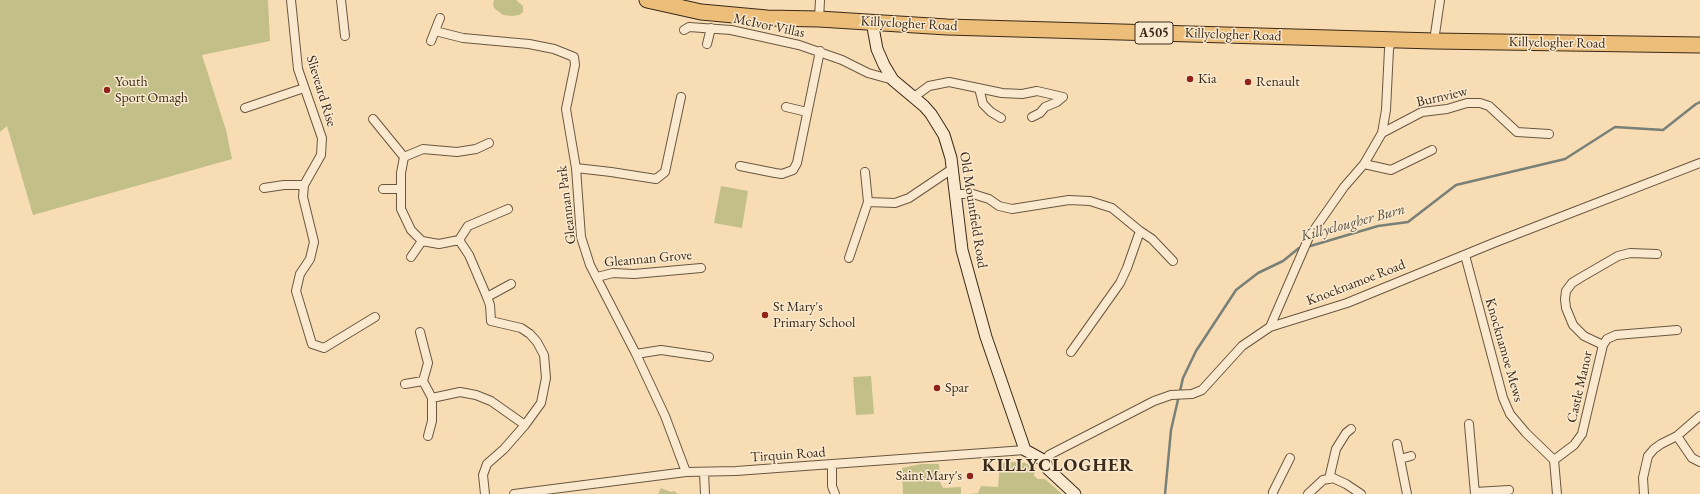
<!DOCTYPE html>
<style>
body{margin:0}
canvas{display:block;background:#f8ddb4}
</style>
<canvas width="1700" height="494"></canvas>
<script>
const g = document.querySelector('canvas').getContext('2d');
g.lineJoin = 'round';
function fill(path, color) {
  g.fillStyle = color;
  g.fill(path, 'evenodd');
}
function shape(rows) {
  const path = new Path2D();
  for (const r of rows) {
    path.moveTo(r[0], r[1]);
    for (let i = 2; i < r.length; i += 2) path.lineTo(r[i], r[i + 1]);
  }
  return path;
}
function trace(path, color, width, dash) {
  g.strokeStyle = color;
  g.lineWidth = width;
  g.lineCap = dash ? 'butt' : 'round';
  g.setLineDash(dash || []);
  g.stroke(path);
}
function label(font, color, halo, rows, align = 'center') {
  g.font = font + ' "EB Garamond",serif';
  g.lineWidth = 3;
  g.setLineDash([]);
  g.textBaseline = 'middle';
  g.strokeStyle = halo;
  g.fillStyle = color;
  for (const [text, x, y, turn = 0] of rows) {
    g.save();
    g.translate(x, y);
    g.rotate((+turn || 0) * Math.PI / 180);
    g.textAlign = isNaN(turn) ? turn : align;
    if (halo) g.strokeText(text, 0, 0);
    g.fillText(text, 0, 0);
    g.restore();
  }
}
fill(shape([
 [0,0,268,0,270,41,202,55,226,130,232,159,33,215,7,126,0,132],
 [494,0,516,0,523,6,523,12,519,15,512,16,503,15,494,8,493,5],
 [721,186,748,191,742,228,714,223],
 [871,376,874,414,856,415,853,377],
 [1017,462,1025,463,1036,468,1034,476,1038,479,1045,479,1062,494,903,494,902,468,921,464,939,464,940,482,943,488,961,487,961,494,969,494,978,493,981,486,998,487,1000,463],
 [661,488,671,492,674,491,678,494,658,494]
]), '#c2bf89');
trace(shape([
 [1307,247,1378,226,1408,222,1456,185,1565,159,1615,127,1663,130,1696,104,1700,102],
 [1165,494,1171,430,1183,378,1196,351,1236,290,1258,273,1283,261,1299,248,1302,248]
]), '#798078', 2.5);
const street = shape([
 [291,0,298,69,322,138,321,155,304,185,303,197,314,242,310,259,300,274,296,291,312,344,324,348,375,317],
 [341,0,345,36],
 [819,19,820,0],
 [684,30,689,27,731,30,799,45,842,60,868,73,893,80],
 [435,31,463,38,529,44,554,49,574,57,575,65,566,109,576,168,581,237,590,265,636,354,665,416,686,472],
 [431,41,440,18],
 [1434,41,1440,0],
 [707,44,711,28],
 [979,88,983,104,991,112,1001,118],
 [914,97,929,86,949,82,1002,93,1022,94,1037,91,1063,97,1057,102,1045,107,1040,113,1032,117],
 [786,107,807,112],
 [245,108,304,88],
 [373,119,404,157,401,173,401,209,411,230,422,241,439,244,459,240],
 [1382,133,1422,112,1447,109,1467,103,1480,103,1489,106,1517,132,1549,134],
 [404,157,423,149,457,152,476,149,489,143],
 [1364,164,1391,170,1432,150],
 [740,166,775,173,782,174,793,170,797,163,820,51],
 [576,168,611,172,656,179,665,172,681,97],
 [264,188,284,185,304,185],
 [383,189,401,189],
 [955,194,973,194,989,199,999,206,1012,209,1069,200,1090,201,1112,208,1140,231,1127,268,1120,283,1071,352],
 [868,202,895,203,909,198,952,169],
 [1140,231,1152,239,1173,261],
 [1465,255,1503,398,1510,414,1526,433,1554,460],
 [411,257,422,241],
 [849,258,868,202,865,172],
 [597,277,613,273,634,274,701,268],
 [487,297,511,284],
 [1270,327,1309,237,1344,187,1364,164,1382,133,1386,110,1389,49,1392,39],
 [420,332,428,363,423,381,432,398,432,421,428,436],
 [1603,345,1584,336,1573,325,1566,308,1565,299,1566,291,1572,283,1580,278,1618,256,1630,253,1657,254],
 [636,354,661,350,709,357],
 [405,384,423,381],
 [432,398,460,392,476,395,491,401,525,425],
 [1469,424,1475,494],
 [1677,436,1700,416],
 [1397,444,1407,494],
 [1400,459,1411,456],
 [1045,461,1049,455,1154,401,1171,395,1192,394,1202,390,1242,346,1270,327,1347,303,1496,242,1700,163],
 [832,465,832,486,835,494],
 [704,472,705,494],
 [1329,479,1336,449,1346,433,1351,429],
 [1475,492,1509,490],
 [485,494,483,475,487,464,504,449,525,425,541,403,546,378,544,355,537,342,530,334,521,328,491,321,490,305,487,297,469,255,459,240,468,226,508,209],
 [514,494,686,472,736,471,1025,450],
 [1273,494,1273,492,1290,458],
 [1308,494,1323,480,1333,478,1346,484,1361,494],
 [1557,494,1554,460,1574,445,1582,434,1603,345,1607,339,1616,335,1677,330],
 [1644,494,1643,478,1648,456,1654,449,1661,444,1677,436,1692,458,1700,462]
]);
const secondary = shape([
 [872,22,877,49,884,65,893,80,924,106,931,114,944,135,951,158,962,250,986,337,1025,450,1045,461,1048,469,1075,494]
]);
const highway = shape([
 [647,0,701,12,767,18,819,19,947,27,1434,41,1700,45]
]);
trace(street, '#6a5740', 10);
trace(secondary, '#3a2a19', 13);
trace(highway, '#3a2a19', 17);
trace(street, '#fae9ce', 8);
trace(secondary, '#fae9ce', 11);
trace(highway, '#ecbe7a', 15);
for (const [x, y, r, color] of [
 [1190,79,4,"#8f2418"],
 [1248,82,4,"#8f2418"],
 [107,90,4,"#8f2418"],
 [765,315,4,"#8f2418"],
 [937,388,4,"#8f2418"],
 [970,476,4,"#8f2418"]
]) {
  const dot = new Path2D();
  dot.arc(x, y, r, 0, 2 * Math.PI);
  g.fillStyle = color;
  g.fill(dot);
  trace(dot, '#fae9ce', 1.5);
}
for (const [x, y, w] of [
 [1154,33,38]
]) {
  const box = new Path2D();
  box.roundRect(x - w / 2, y - 11, w, 22, 3);
  g.fillStyle = '#fae9ce';
  g.fill(box);
  trace(box, '#3a2a19', 1);
}
label('bold 13px', '#3a2a19', null, [
 ["A505",1154,33]
]);
label('14px', '#3a2a19', '#fae9ce', [
 ["Killyclogher Road",909,24,3],
 ["McIvor Villas",769,26,12],
 ["Killyclogher Road",1233,35,2],
 ["Killyclogher Road",1557,43,1],
 ["Slieveard Rise",321,91,73],
 ["Burnview",1442,97,-13],
 ["Gleannan Park",567,205,-97],
 ["Old Mountfield Road",973,210,81],
 ["Gleannan Grove",648,259,-5],
 ["Knocknamoe Road",1356,283,-21],
 ["Knocknamoe Mews",1504,350,74],
 ["Castle Manor",1580,387,-77],
 ["Tirquin Road",788,455,-4]
]);
label('14px', '#3a2a19', '#fae9ce', [
 ["Kia",1198,79],
 ["Youth",115,82],
 ["Sport Omagh",115,98],
 ["Renault",1256,82],
 ["St Mary's",773,307],
 ["Primary School",773,323],
 ["Spar",945,388],
 ["Saint Mary's",962,476,"right"]
], 'left');
label('italic 15px', '#544e41', '#fae9ce', [
 ["Killyclougher Burn",1353,223,-15]
]);
g.letterSpacing = '1px';
label('bold 18px', '#3a2a19', '#fae9ce', [
 ["KILLYCLOGHER",1058,466]
]);
g.letterSpacing = '0px';
</script>
